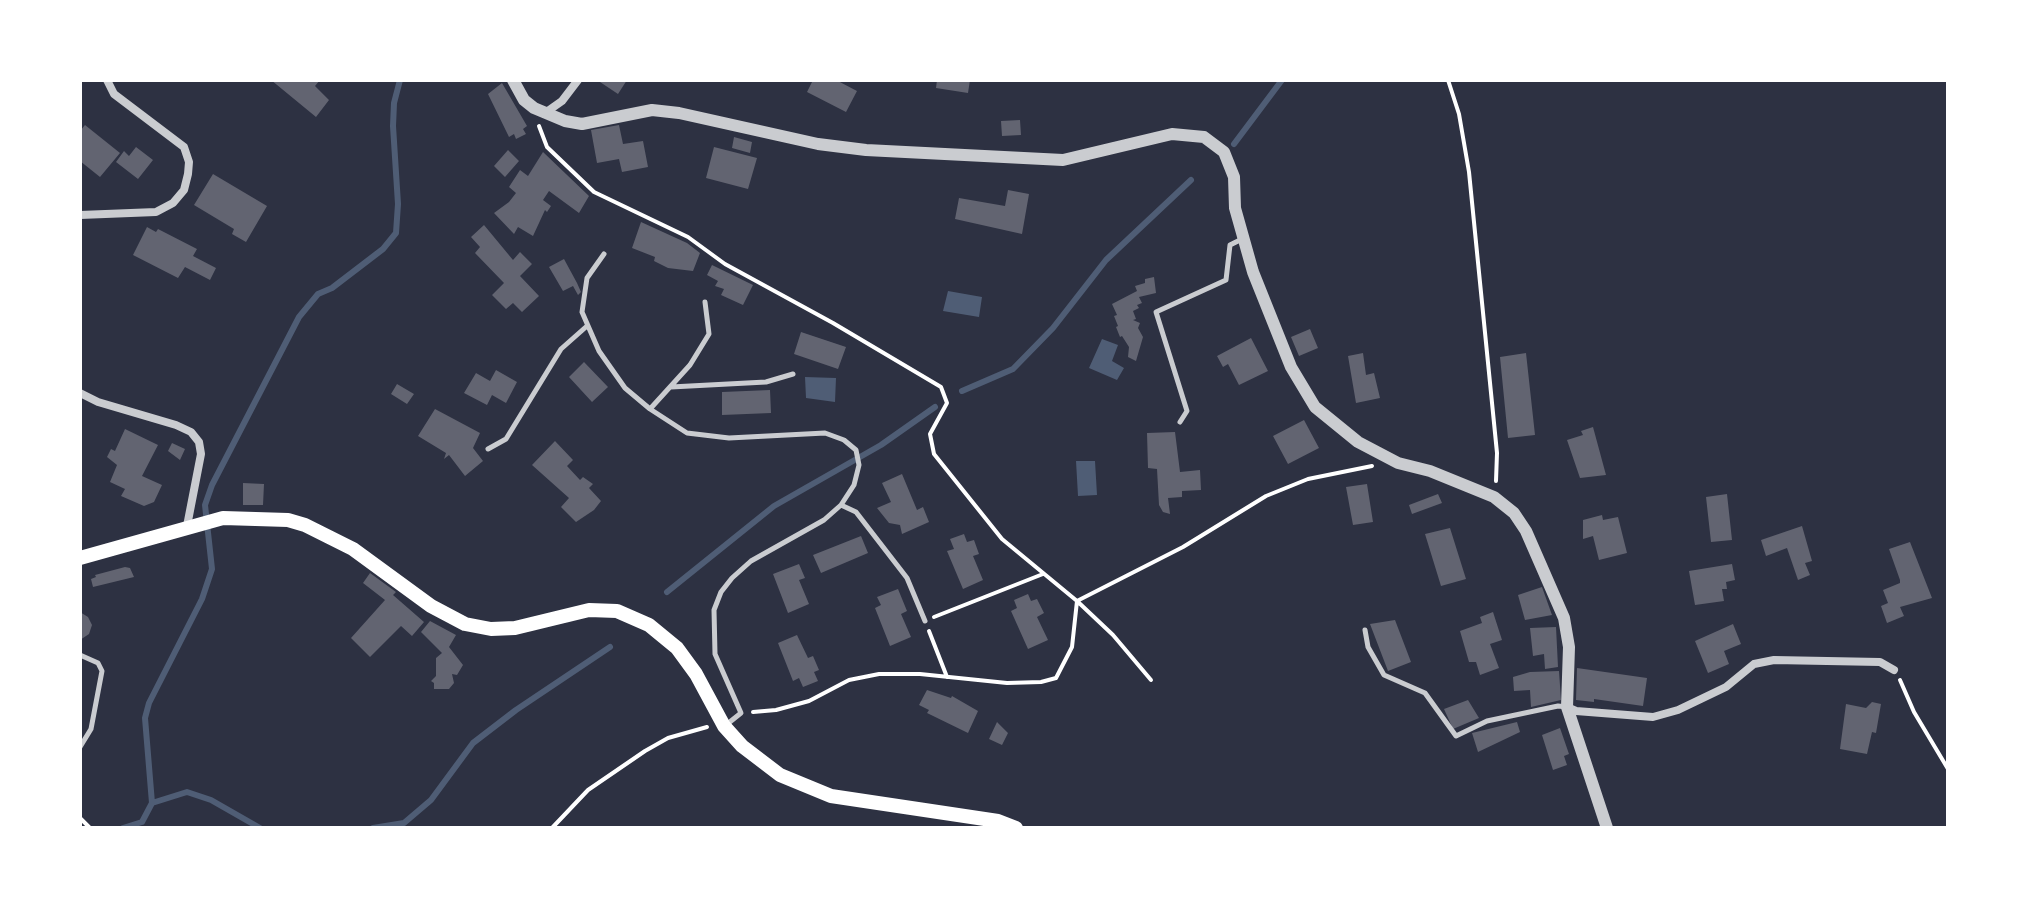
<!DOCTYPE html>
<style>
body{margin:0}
#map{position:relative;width:2028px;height:908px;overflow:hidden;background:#2d3142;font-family:Spectral,serif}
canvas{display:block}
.frame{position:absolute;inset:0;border:82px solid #fff;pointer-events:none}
</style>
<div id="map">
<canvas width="2028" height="908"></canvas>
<div class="frame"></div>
</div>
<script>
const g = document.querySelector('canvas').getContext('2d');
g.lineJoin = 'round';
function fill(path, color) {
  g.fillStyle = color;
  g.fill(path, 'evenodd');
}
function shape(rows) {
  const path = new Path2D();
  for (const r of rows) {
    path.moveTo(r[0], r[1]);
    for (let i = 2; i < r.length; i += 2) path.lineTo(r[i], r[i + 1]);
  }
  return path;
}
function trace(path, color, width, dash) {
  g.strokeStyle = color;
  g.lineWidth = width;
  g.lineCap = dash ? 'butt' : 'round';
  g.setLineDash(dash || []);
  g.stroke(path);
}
fill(shape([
 [948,291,982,297,979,317,943,311],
 [1102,339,1118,345,1112,361,1124,368,1117,380,1089,368],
 [805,377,836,378,835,402,806,398],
 [1076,461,1095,461,1097,495,1078,496]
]), '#4f5d75');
trace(shape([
 [1234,144,1282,80],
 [962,391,1013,369,1053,328,1106,260,1191,180],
 [667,592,774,506,881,445,935,407],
 [152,803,145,718,149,703,202,599,212,569,205,505,212,485,299,317,318,294,332,288,383,249,396,233,398,204,393,126,394,103,400,80],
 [123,828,142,822,152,803,187,792,211,800,260,828],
 [373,828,404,823,431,800,473,743,516,710,610,647]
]), '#4f5d75', 6);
fill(shape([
 [271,80,320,80,315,86,329,100,316,117],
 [597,80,627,80,618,94],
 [813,80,836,80,857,91,846,112,807,92],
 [937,80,970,80,968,93,936,88],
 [502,83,527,126,523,129,526,134,516,139,514,134,509,137,488,94],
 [1020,120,1021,135,1002,136,1001,121],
 [85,125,120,153,100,177,80,161,80,131],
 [619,125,623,144,643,141,648,167,622,172,619,159,597,163,591,130],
 [734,137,752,142,750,153,732,148],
 [136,147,153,160,138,179,116,162,124,151,129,156],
 [714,147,757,158,748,189,706,178],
 [508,150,519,161,505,177,494,166],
 [543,152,589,196,579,213,549,191,543,200,551,206,547,212,545,210,533,236,518,227,514,234,494,213,509,202,516,193,509,187,520,170,528,176],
 [213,174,267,206,246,242,232,234,234,229,194,205],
 [1008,190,1029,194,1022,234,955,219,959,198,1005,206],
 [641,222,687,243,700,253,693,271,668,268,654,261,655,257,632,248],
 [484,225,513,260,520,252,532,264,520,276,539,296,522,312,513,303,506,309,492,295,504,283,475,253,480,247,471,237],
 [147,227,156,232,158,229,197,249,193,256,216,268,210,280,185,267,178,278,133,255],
 [564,259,577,283,581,292,578,295,573,286,563,291,549,267],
 [712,265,753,285,743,305,721,295,724,289,715,286,718,281,707,275],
 [1154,277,1156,293,1139,297,1142,303,1137,305,1139,308,1133,311,1136,319,1133,320,1140,323,1138,328,1143,337,1136,361,1128,357,1129,347,1122,336,1120,337,1116,327,1118,326,1114,316,1117,315,1112,304,1137,291,1135,286,1145,283,1145,279],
 [1310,329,1318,348,1299,356,1291,337],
 [801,332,846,347,838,369,794,354],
 [1251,338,1268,371,1239,385,1228,364,1223,367,1217,356],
 [1363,353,1366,375,1374,373,1380,398,1356,403,1348,356],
 [1526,353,1535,435,1508,438,1500,357],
 [584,362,608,387,592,402,569,377],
 [496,370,517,382,506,403,492,395,487,405,464,393,476,373,490,381],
 [397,384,414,394,407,404,391,394],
 [770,390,771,413,722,415,722,392],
 [435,409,480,433,473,448,483,461,465,476,449,455,444,459,446,453,418,436],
 [1304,420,1319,448,1288,464,1273,436],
 [1593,427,1606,475,1580,478,1567,440,1583,435,1581,431],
 [125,429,158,445,142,476,162,485,154,502,144,506,121,496,125,489,110,482,117,465,107,457,111,449,115,451],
 [1175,432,1180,472,1200,470,1201,490,1182,491,1182,497,1168,498,1170,514,1163,512,1159,505,1157,469,1148,468,1147,433],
 [555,441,573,460,567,466,580,480,583,477,593,484,589,488,601,501,594,510,576,522,561,507,569,498,532,465],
 [172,443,185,449,180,460,168,451],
 [902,474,917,510,923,507,929,522,902,534,900,525,889,523,877,508,891,502,882,483],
 [243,483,264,484,263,505,243,505],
 [1367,484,1373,522,1353,525,1346,487],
 [1438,494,1442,503,1412,514,1409,505],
 [1727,494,1732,540,1711,542,1706,497],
 [1602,515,1603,520,1618,517,1627,553,1599,560,1593,536,1583,539,1583,520],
 [1802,526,1812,561,1805,563,1810,575,1798,580,1787,548,1766,556,1761,540],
 [1450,528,1466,579,1441,586,1425,534],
 [964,534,967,542,974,540,979,554,973,556,983,580,963,589,947,551,954,549,950,539],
 [861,536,868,553,821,573,813,555],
 [1910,542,1932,598,1900,607,1904,616,1887,623,1881,606,1888,603,1883,590,1900,583,1900,580,1889,549],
 [799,564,805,578,799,580,809,604,788,613,773,574],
 [1732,564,1735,580,1726,582,1727,589,1722,589,1724,601,1695,605,1689,571],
 [125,567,130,568,134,577,93,587,91,579,96,577,95,575],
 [370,573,396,592,393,595,424,622,412,636,401,626,370,657,351,638,385,600,363,583],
 [1542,587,1552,615,1525,620,1518,595],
 [898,589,907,611,901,614,911,637,890,646,875,608,881,605,877,597],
 [1028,594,1031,601,1037,599,1044,613,1037,617,1048,640,1028,649,1011,611,1017,608,1014,600],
 [80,612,88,617,92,625,89,634,80,640],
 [1493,612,1502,640,1490,644,1499,668,1480,675,1476,662,1469,662,1460,631,1482,623,1480,617],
 [1395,620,1411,662,1388,671,1370,624],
 [430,621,456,635,449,647,463,665,457,675,452,674,454,683,449,689,434,689,434,683,431,681,436,676,436,658,442,653,421,632],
 [1733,624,1741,644,1724,651,1729,664,1708,673,1695,641],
 [1556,627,1558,667,1545,669,1544,654,1533,656,1530,628],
 [797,635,808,658,813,656,819,670,814,672,818,681,803,687,799,678,793,681,778,643],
 [1577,668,1647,678,1643,706,1594,699,1594,702,1576,700],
 [1559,671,1561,700,1531,707,1530,690,1514,691,1513,677,1530,672],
 [927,690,951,698,952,696,978,711,968,733,927,713,929,710,919,705],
 [1468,700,1479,718,1453,729,1444,709],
 [1872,702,1881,704,1876,733,1872,732,1867,754,1840,749,1846,704,1866,708],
 [997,722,1008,733,1002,745,989,739],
 [1517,722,1520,732,1478,752,1472,733],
 [1560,728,1569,754,1564,756,1567,765,1553,770,1542,735]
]), '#626471');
trace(shape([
 [1448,80,1459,114,1469,172,1497,453,1496,481],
 [539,126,547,147,594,192,688,237,725,264,833,323,941,387,947,403,930,434,934,454,1002,539,1077,601,1113,635,1151,680],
 [934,617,1043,574],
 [929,631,947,677],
 [1900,680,1914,712,1948,769],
 [753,712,776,710,809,701,849,680,879,674,920,674,1007,683,1041,682,1056,678,1072,647,1077,601,1183,547,1266,496,1308,479,1372,466],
 [80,818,90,828],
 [552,828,588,790,645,751,668,738,707,727]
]), '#fff', 4);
trace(shape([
 [604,254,587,278,582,312,599,351,625,388,650,409,687,433,729,438,825,433,844,440,856,450,859,465,854,485,841,505,824,520,751,561,732,578,721,592,714,610,715,654,741,713,726,725],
 [671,387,766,382,793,374],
 [650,409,690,365,709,334,705,302],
 [1180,422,1187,411,1156,312,1226,280,1230,245,1242,239],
 [488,449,506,439,561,349,587,326],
 [841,505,856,512,907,578,925,621],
 [1365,630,1368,647,1384,675,1425,693,1456,736,1487,721,1558,706,1567,707],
 [80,655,98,663,102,671,91,729,80,747]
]), '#caccd0', 5);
trace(shape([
 [545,113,562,101,578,80],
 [80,215,156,212,173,203,184,190,188,174,189,162,184,147,114,94,107,80],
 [80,393,98,402,176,425,191,432,199,442,201,454,187,526],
 [1567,707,1576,711,1653,717,1678,710,1726,687,1754,664,1774,660,1880,662,1894,670]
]), '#caccd0', 8);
trace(shape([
 [513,80,524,100,534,108,565,121,582,124,652,110,679,113,818,144,866,150,1063,160,1172,134,1204,137,1224,152,1234,177,1235,208,1253,272,1291,367,1315,407,1358,442,1398,463,1430,471,1494,497,1514,513,1526,531,1564,618,1569,647,1567,707,1607,828]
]), '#caccd0', 12);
trace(shape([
 [80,558,223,518,288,520,305,525,353,549,431,606,465,624,491,629,515,628,589,610,617,611,649,625,677,648,696,674,724,726,742,746,780,775,831,796,998,821,1016,828]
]), '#fff', 14);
</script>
